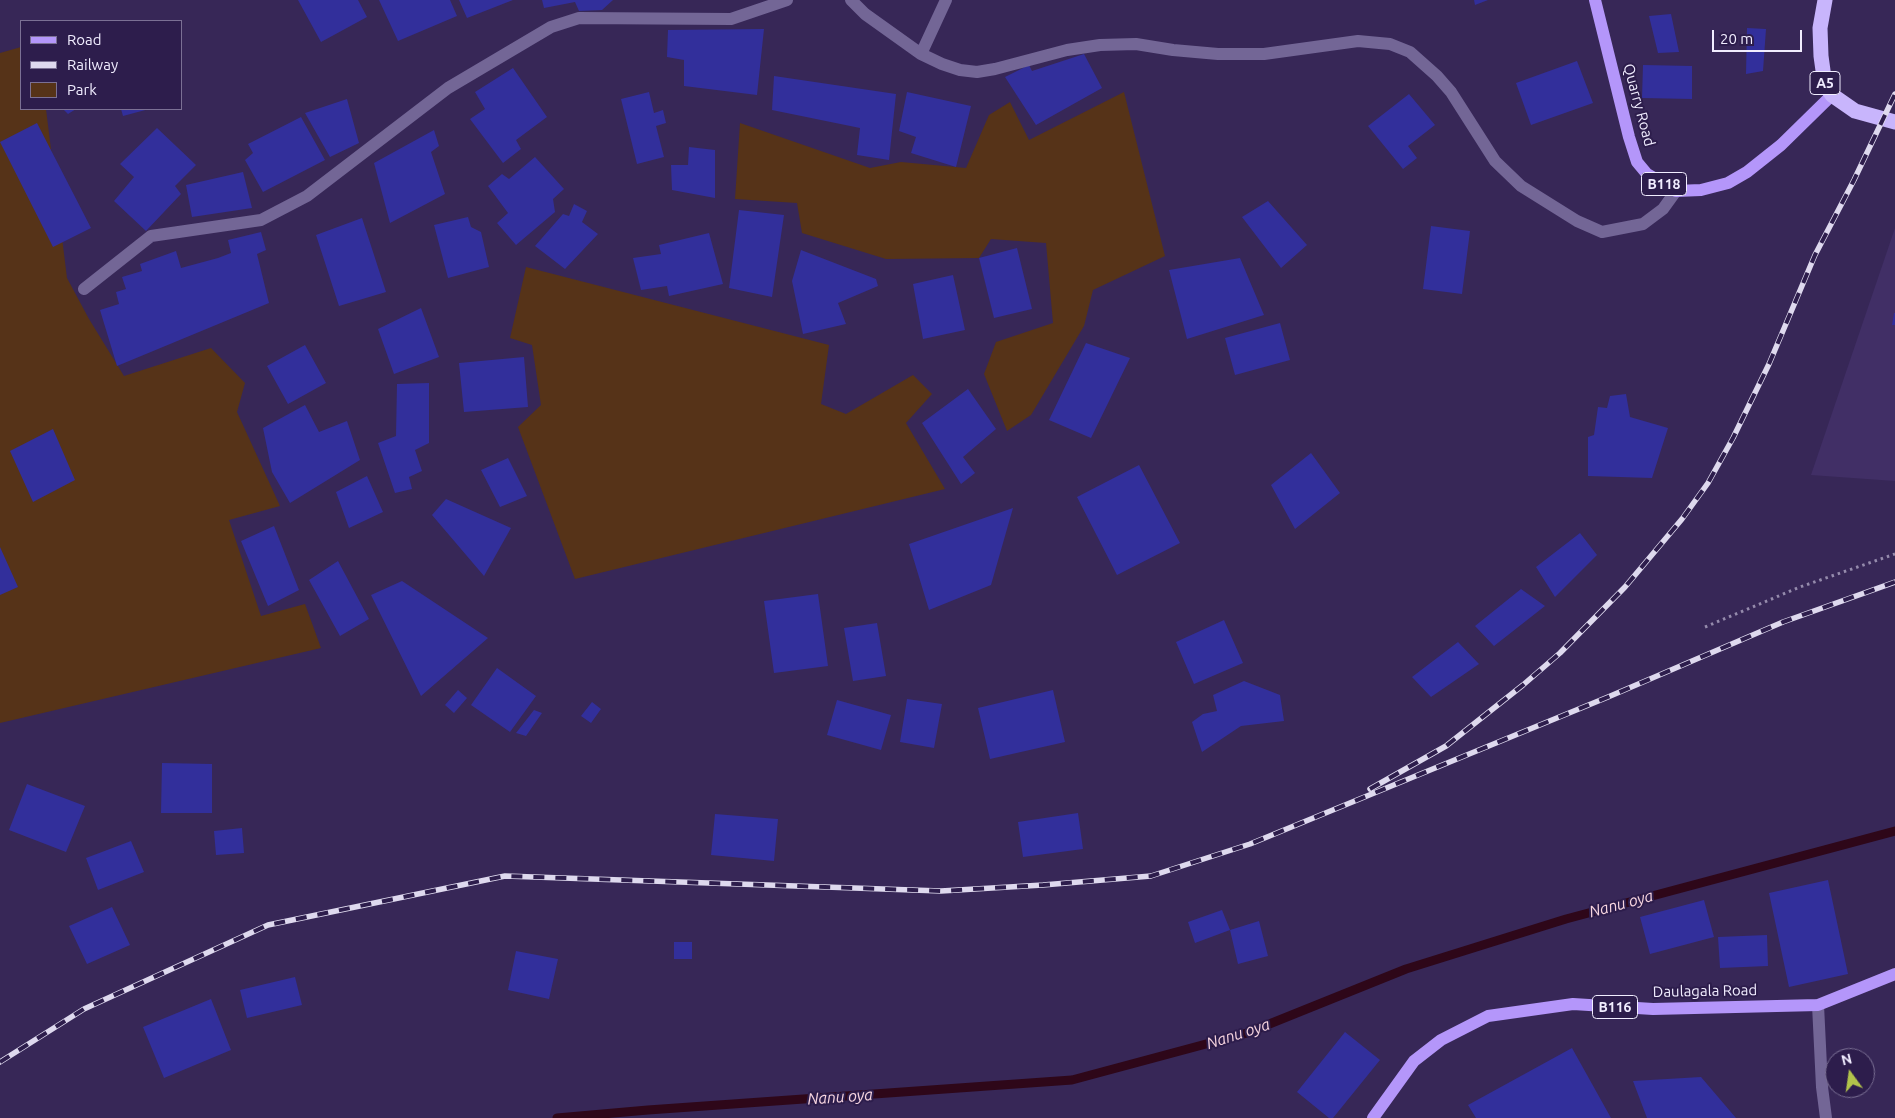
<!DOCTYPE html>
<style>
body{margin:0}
#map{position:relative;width:1895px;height:1118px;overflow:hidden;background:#372757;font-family:Ubuntu,sans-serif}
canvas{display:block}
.legend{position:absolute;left:20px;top:20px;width:162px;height:90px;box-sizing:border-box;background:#2d1d4c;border:1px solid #7b7094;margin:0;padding:6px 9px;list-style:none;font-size:15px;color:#f1edff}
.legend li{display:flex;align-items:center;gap:10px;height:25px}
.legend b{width:25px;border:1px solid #7b7094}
.north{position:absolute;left:1825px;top:1048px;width:50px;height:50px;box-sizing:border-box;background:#2d1d4c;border:1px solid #7b7094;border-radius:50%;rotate:346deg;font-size:14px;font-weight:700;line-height:20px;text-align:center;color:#f1edff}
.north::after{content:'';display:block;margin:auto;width:18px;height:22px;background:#b2c34b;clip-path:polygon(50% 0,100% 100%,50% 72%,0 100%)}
.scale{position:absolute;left:1712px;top:30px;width:90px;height:22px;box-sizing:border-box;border:2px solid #f1edff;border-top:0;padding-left:6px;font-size:15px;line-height:18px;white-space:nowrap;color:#f1edff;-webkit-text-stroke:4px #2d1d4c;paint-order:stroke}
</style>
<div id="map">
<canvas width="1895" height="1118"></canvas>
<ul class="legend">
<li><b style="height:6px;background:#b496fa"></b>Road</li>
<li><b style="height:6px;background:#ded9ee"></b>Railway</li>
<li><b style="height:14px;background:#563318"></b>Park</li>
</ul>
<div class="north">N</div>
<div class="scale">20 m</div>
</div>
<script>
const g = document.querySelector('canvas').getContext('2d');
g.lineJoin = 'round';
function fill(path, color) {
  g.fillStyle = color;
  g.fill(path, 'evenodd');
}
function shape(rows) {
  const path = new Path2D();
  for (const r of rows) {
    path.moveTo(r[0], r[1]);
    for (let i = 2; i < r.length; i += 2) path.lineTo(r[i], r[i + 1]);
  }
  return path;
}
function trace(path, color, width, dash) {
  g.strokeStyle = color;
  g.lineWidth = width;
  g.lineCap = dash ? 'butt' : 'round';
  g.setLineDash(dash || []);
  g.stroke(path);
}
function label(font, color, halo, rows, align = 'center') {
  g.font = font + ' Ubuntu,sans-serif';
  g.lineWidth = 4;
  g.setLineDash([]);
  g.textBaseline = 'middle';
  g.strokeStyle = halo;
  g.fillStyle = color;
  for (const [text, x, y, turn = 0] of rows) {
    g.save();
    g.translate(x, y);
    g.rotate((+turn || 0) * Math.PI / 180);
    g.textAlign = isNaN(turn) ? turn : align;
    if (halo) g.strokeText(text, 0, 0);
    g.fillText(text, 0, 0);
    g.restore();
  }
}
fill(shape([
 [1895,228,1895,481,1811,475]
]), '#412f66');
fill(shape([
 [21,47,21,109,46,109,67,278,89,319,124,376,211,348,245,383,237,412,280,506,229,520,261,616,305,604,321,648,0,723,0,53],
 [1124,92,1165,256,1093,290,1084,326,1031,415,1007,431,984,374,996,342,1053,323,1046,243,991,239,979,258,886,259,802,233,797,203,735,199,740,123,870,168,901,162,966,168,989,115,1010,102,1029,140],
 [526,267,829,345,821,404,846,414,913,375,932,394,906,423,945,489,575,579,518,427,541,405,532,345,510,338]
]), '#563318');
trace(shape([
 [557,1118,648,1110,1072,1080,1247,1033,1406,969,1566,919,1895,831]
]), '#2e0719', 9);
fill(shape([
 [298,0,358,0,367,17,321,42],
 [379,0,450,0,457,16,398,41],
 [459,0,513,0,467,18],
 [542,0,613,0,602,10,579,11,575,2,544,8],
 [1474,0,1488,0,1475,5],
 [1671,14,1679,52,1658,53,1649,16],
 [1747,28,1766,29,1763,71,1746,74],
 [764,29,757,95,684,86,684,60,667,57,668,30],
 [1084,54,1102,88,1036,125,1005,77,1029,65,1032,71],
 [1577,61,1593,103,1531,125,1516,83],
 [1643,65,1692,66,1692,99,1642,98],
 [513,68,547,117,516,140,521,149,503,163,470,119,485,109,475,92],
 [774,76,896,94,889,160,857,155,860,128,772,110],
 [649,92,654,113,663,110,666,123,656,126,664,157,637,164,621,99],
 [907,92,971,106,956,167,911,153,916,137,899,131],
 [1409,94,1435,125,1408,146,1417,158,1403,169,1368,126],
 [347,99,359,143,330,157,305,113],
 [63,109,76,109,68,114],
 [121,109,149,109,123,116],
 [301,117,325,160,263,192,245,160,253,153,248,144],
 [37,123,91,228,53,247,0,142],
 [157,128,196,165,175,186,181,194,146,231,114,201,134,177,120,164],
 [434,130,439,146,431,152,445,194,390,223,374,163],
 [689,147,715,150,715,198,672,190,671,165,688,165],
 [535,157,564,189,553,199,555,212,516,245,497,223,508,213,488,186,502,174,509,179],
 [243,172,252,208,192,217,186,185],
 [1268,201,1307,245,1281,268,1242,217],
 [574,204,587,211,582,222,598,234,565,269,535,246,563,214,569,216],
 [739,210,784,215,772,297,729,288],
 [468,217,471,227,481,232,489,267,448,278,434,225],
 [362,218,386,292,339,306,316,235],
 [1431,226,1470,231,1462,294,1423,289],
 [261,232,266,250,257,254,269,303,117,366,100,310,119,304,116,292,126,289,122,277,142,271,140,264,176,251,181,268,218,258,231,253,228,240],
 [709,233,723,284,669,296,667,286,641,290,633,258,661,254,659,245],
 [1017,248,1032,309,994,318,979,258],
 [801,250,876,279,878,286,838,303,846,324,803,334,792,281],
 [1240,258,1264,315,1187,339,1169,270],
 [953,275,965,330,923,339,913,284],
 [421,308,439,357,394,374,378,329],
 [1894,313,1895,313,1895,325,1892,325],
 [1280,323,1290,360,1235,375,1225,338],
 [1086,343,1130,358,1091,438,1049,420],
 [305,345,326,383,288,404,267,366],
 [524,357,528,407,464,412,459,363],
 [429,383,429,443,415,450,422,471,409,477,412,489,395,493,378,443,396,436,397,384],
 [968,389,996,429,963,457,975,473,961,484,922,423],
 [1626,394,1630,417,1668,428,1652,478,1588,476,1588,437,1594,435,1598,407,1607,408,1610,396],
 [305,405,319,432,347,421,360,460,290,503,272,472,263,428],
 [53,429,75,480,33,502,10,451],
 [1311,453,1340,493,1295,529,1271,485],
 [508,458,527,496,500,507,481,470],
 [1139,465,1180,543,1117,575,1077,497],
 [367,476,383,512,349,528,336,492],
 [446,499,511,528,484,576,432,515],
 [1013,508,991,585,929,610,909,544],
 [274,526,299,590,268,606,241,541],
 [1580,533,1597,555,1555,597,1536,567],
 [0,547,18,587,0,595],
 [338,561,369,619,340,636,309,580],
 [402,581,488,638,421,696,371,595],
 [1521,589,1545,606,1494,646,1475,626],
 [818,594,828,666,774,673,764,601],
 [1224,620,1243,663,1194,684,1176,642],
 [877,623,886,676,853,681,844,628],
 [1458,642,1479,664,1431,697,1412,677],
 [497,668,536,696,510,732,471,705],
 [1244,681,1280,695,1284,721,1241,726,1202,752,1192,722,1203,714,1217,711,1213,695],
 [458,690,467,698,454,713,445,705],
 [1053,690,1065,742,990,759,978,708],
 [907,699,942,704,934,748,900,742],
 [837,700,891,715,881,750,827,735],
 [592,702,601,709,591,723,581,716],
 [534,710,542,713,526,736,516,733],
 [162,763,212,764,212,813,161,813],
 [27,784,85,806,66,852,9,830],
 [1078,813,1083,849,1023,857,1018,822],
 [715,814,778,819,774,861,711,855],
 [242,828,244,853,216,855,214,831],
 [131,841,144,872,98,890,86,858],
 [1828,880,1848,974,1789,987,1769,893],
 [1704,900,1714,937,1650,954,1640,917],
 [112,907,130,945,87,964,69,926],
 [1222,910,1230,930,1195,943,1188,922],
 [1259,921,1268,956,1238,964,1230,930],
 [1767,935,1768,966,1720,968,1718,937],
 [674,942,692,942,692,959,674,959],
 [516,951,558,959,549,999,508,990],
 [295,977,302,1005,247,1018,240,990],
 [211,999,231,1050,164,1078,143,1027],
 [1345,1032,1380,1060,1333,1118,1329,1118,1297,1092],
 [1572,1048,1611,1118,1476,1118,1468,1105],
 [1701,1077,1736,1118,1647,1118,1633,1081]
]), '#322f9b');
trace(shape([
 [1705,627,1800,587,1895,554]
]), '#958bac', 3, [2.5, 4]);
trace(shape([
 [851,0,865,14,921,54,942,64,960,70,977,72,995,69,1067,50,1100,45,1136,44,1173,50,1218,54,1264,54,1358,41,1390,44,1410,52,1437,76,1451,92,1495,161,1521,186,1577,221,1602,232,1643,224,1663,209,1676,191],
 [921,54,946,0],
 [84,289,151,236,261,220,307,196,448,88,551,27,579,18,731,19,787,0],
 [1818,1005,1822,1087,1826,1118]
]), '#736696', 12);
trace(shape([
 [1595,0,1629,137,1637,162,1647,174,1676,191,1701,190,1728,183,1747,172,1781,145,1832,95],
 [1373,1118,1414,1061,1441,1040,1488,1016,1573,1004,1653,1009,1818,1005,1895,974]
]), '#b496fa', 12);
trace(shape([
 [1825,0,1820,28,1821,56,1825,85,1832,95,1855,111,1895,122]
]), '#c8b5fc', 15);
const rail = shape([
 [1370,789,1446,746,1523,685,1560,653,1625,587,1682,519,1708,483,1733,438,1769,364,1815,255,1854,180,1895,94],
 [0,1062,84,1009,268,925,505,876,941,891,1043,885,1151,876,1250,844,1608,697,1783,622,1895,582]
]);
trace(rail, '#ded9ee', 5.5);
trace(rail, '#2d1d4c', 4, [11]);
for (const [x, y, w] of [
 [1825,83,30],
 [1664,184,45],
 [1615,1007,45]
]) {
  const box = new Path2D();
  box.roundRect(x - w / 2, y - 11.5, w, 23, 4);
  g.fillStyle = '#2d1d4c';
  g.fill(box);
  trace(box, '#f1edff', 1);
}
label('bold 14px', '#f1edff', null, [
 ["A5",1825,83],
 ["B118",1664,184],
 ["B116",1615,1007]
]);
label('15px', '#f1edff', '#2d1d4c', [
 ["Quarry Road",1639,105,75],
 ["Daulagala Road",1705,991,-1]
]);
label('italic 16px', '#f6d4df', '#2d1d4c', [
 ["Nanu oya",1621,904,-15],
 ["Nanu oya",1238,1034,-18],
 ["Nanu oya",840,1097,-4]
]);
</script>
